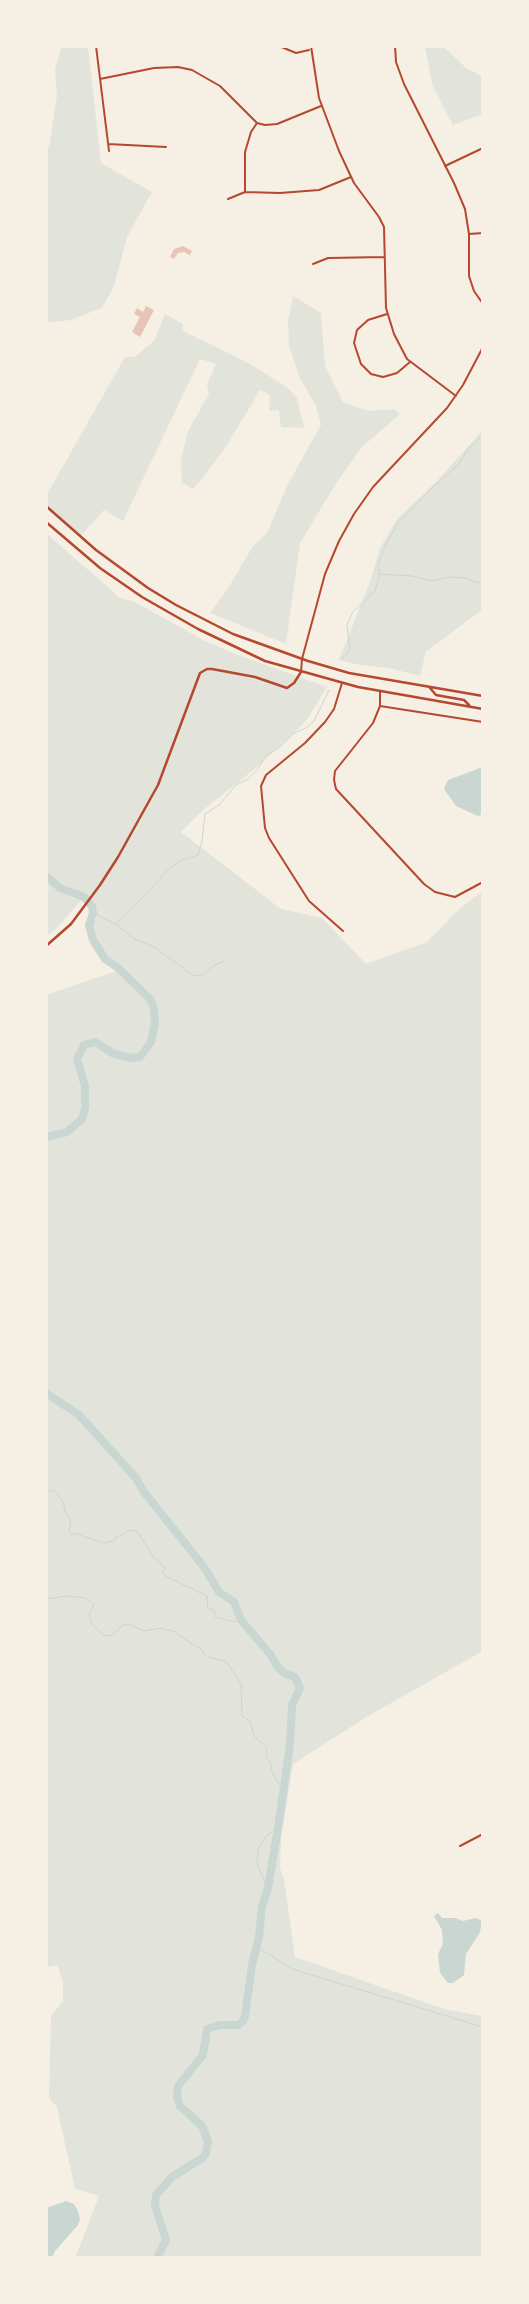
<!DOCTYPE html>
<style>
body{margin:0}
#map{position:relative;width:529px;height:2304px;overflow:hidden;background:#f6efe4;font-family:"IBM Plex Sans",sans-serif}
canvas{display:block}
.frame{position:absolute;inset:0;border:48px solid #f6efe4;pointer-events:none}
</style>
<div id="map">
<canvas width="529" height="2304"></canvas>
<div class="frame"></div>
</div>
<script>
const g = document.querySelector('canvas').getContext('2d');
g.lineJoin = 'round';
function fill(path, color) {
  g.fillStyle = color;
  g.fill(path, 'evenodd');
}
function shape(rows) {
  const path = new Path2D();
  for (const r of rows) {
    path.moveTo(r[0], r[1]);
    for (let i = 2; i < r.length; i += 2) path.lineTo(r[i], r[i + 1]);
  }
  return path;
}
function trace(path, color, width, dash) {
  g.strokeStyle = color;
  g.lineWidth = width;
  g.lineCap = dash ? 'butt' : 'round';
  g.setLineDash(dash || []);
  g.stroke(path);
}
fill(shape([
 [62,46,88,46,101,163,152,192,127,237,114,286,102,308,70,320,46,323,46,155,50,142,57,95,55,69],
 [425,46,443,46,466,68,483,77,483,114,453,125,432,84],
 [293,296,321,313,325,366,343,402,368,411,395,409,400,414,362,447,335,485,300,543,286,644,210,613,227,590,253,546,267,533,288,484,321,425,316,406,300,378,289,346,288,320],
 [165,314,183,324,183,331,250,364,288,388,297,398,304,428,281,427,279,410,269,411,270,395,260,390,227,445,203,478,193,489,182,483,181,459,188,431,209,394,207,384,216,364,200,359,123,521,104,510,80,537,46,506,46,496,125,357,135,357,154,341],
 [483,430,483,609,426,652,420,676,389,668,360,665,339,660,370,582,380,548,398,518,437,481],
 [46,533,119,597,137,603,203,640,233,653,327,687,306,721,256,768,203,810,181,832,281,909,322,918,366,964,427,942,459,909,483,891,483,1651,368,1716,293,1764,281,1839,280,1868,284,1879,295,1957,444,2009,483,2016,483,2258,75,2258,99,2196,75,2189,57,2107,49,2098,51,2016,63,2001,63,1982,57,1965,46,1967,46,995,119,970,102,956,93,940,89,925,93,909,84,897,58,927,46,937]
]), '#e2e4dc');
fill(shape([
 [483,767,483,812,480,813,482,815,478,816,456,806,444,789,448,780],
 [438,1913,442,1918,455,1918,463,1921,475,1918,483,1921,479,1934,466,1954,464,1975,453,1983,448,1983,440,1973,438,1954,443,1944,442,1930,434,1916],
 [66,2201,74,2204,78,2211,80,2219,78,2225,55,2251,52,2258,46,2258,46,2208]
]), '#c9d6d2');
trace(shape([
 [380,574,378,565,385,546,398,523,433,487,459,464,468,449,483,435],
 [342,659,350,650,347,625,352,613,375,591,380,574,412,576,431,581,451,577,465,578,477,583,483,581],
 [93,913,115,924,128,913,167,871,180,861,198,855,202,841,205,814,219,805,236,785,248,779,258,769,265,757,281,746,294,733,306,728,314,721,329,690],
 [116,924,133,938,154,947,194,976,205,974,213,966,224,961],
 [46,1491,54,1491,63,1501,65,1511,71,1522,69,1530,71,1534,76,1534,104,1543,114,1541,115,1538,131,1530,137,1531,154,1558,165,1568,162,1572,165,1576,207,1596,208,1608,214,1611,215,1617,234,1622,241,1620],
 [46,1599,67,1596,86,1598,94,1605,89,1614,91,1623,103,1635,111,1636,123,1625,129,1624,144,1631,161,1628,175,1632,195,1646,201,1648,203,1653,208,1657,226,1661,241,1684,242,1716,250,1721,254,1736,266,1747,267,1759,272,1764,271,1770,283,1791],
 [268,1888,257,1864,258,1850,266,1836,278,1828],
 [257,1947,292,1969,483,2027]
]), '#c9d6d2', 1);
trace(shape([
 [46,876,60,888,84,897,92,906,93,913,89,925,93,940,105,959,117,967,150,999,153,1005,155,1022,151,1042,140,1057,132,1058,114,1054,95,1042,84,1045,77,1059,85,1086,85,1108,82,1119,67,1132,46,1137],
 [46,1393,79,1415,136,1478,144,1492,204,1567,219,1592,234,1602,241,1620,270,1654,278,1667,284,1673,295,1677,300,1688,292,1705,290,1745,278,1828,268,1888,262,1907,259,1937,252,1965,245,2016,243,2021,238,2025,220,2025,207,2029,203,2055,178,2086,177,2097,180,2106,202,2126,208,2141,206,2153,202,2158,172,2177,156,2195,155,2206,166,2240,157,2258]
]), '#c9d6d2', 8);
fill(shape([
 [183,246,192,251,190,255,184,252,178,253,174,259,170,257,174,249],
 [146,306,154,310,140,337,132,332,140,317,134,314,137,308,143,312]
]), '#e6c5b7');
trace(shape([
 [96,46,109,151],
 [279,46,296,53,309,50],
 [311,46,319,98,339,151,354,183,379,217,384,227,386,308,394,334,407,359,456,396],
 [395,46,396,62,404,84,454,183,465,209,469,234,469,276,474,291,483,304],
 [100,79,154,68,178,67,192,70,220,86,257,123,265,125,277,124,321,106],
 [108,144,166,147],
 [445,166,483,148],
 [245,192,280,193,319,190,351,177],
 [245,192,245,152,251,132,257,123],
 [228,199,245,192],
 [469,234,483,233],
 [313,264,328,258,384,257],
 [387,314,368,320,357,330,354,343,361,364,371,374,383,377,397,373,410,362],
 [301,672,302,659,325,574,339,541,354,514,373,487,447,408,463,385,483,347],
 [342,683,334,709,325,722,305,743,266,775,261,786,265,828,269,838,309,901,343,931],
 [380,691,380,706,373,723,335,771,334,780,336,789,424,884,435,892,455,897,483,882],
 [380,706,483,722],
 [460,1846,483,1834]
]), '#b5482f', 2);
trace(shape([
 [46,946,71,924,100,885,118,857,158,785,200,673,207,669,212,669,255,677,287,688,294,683,301,672]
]), '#b5482f', 2.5);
trace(shape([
 [46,506,96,550,148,588,176,605,233,634,308,661,349,673,483,696],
 [46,522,100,568,142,597,198,629,265,661,358,687,483,709],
 [430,688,436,695,464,700,469,705]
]), '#b5482f', 2.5);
</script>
